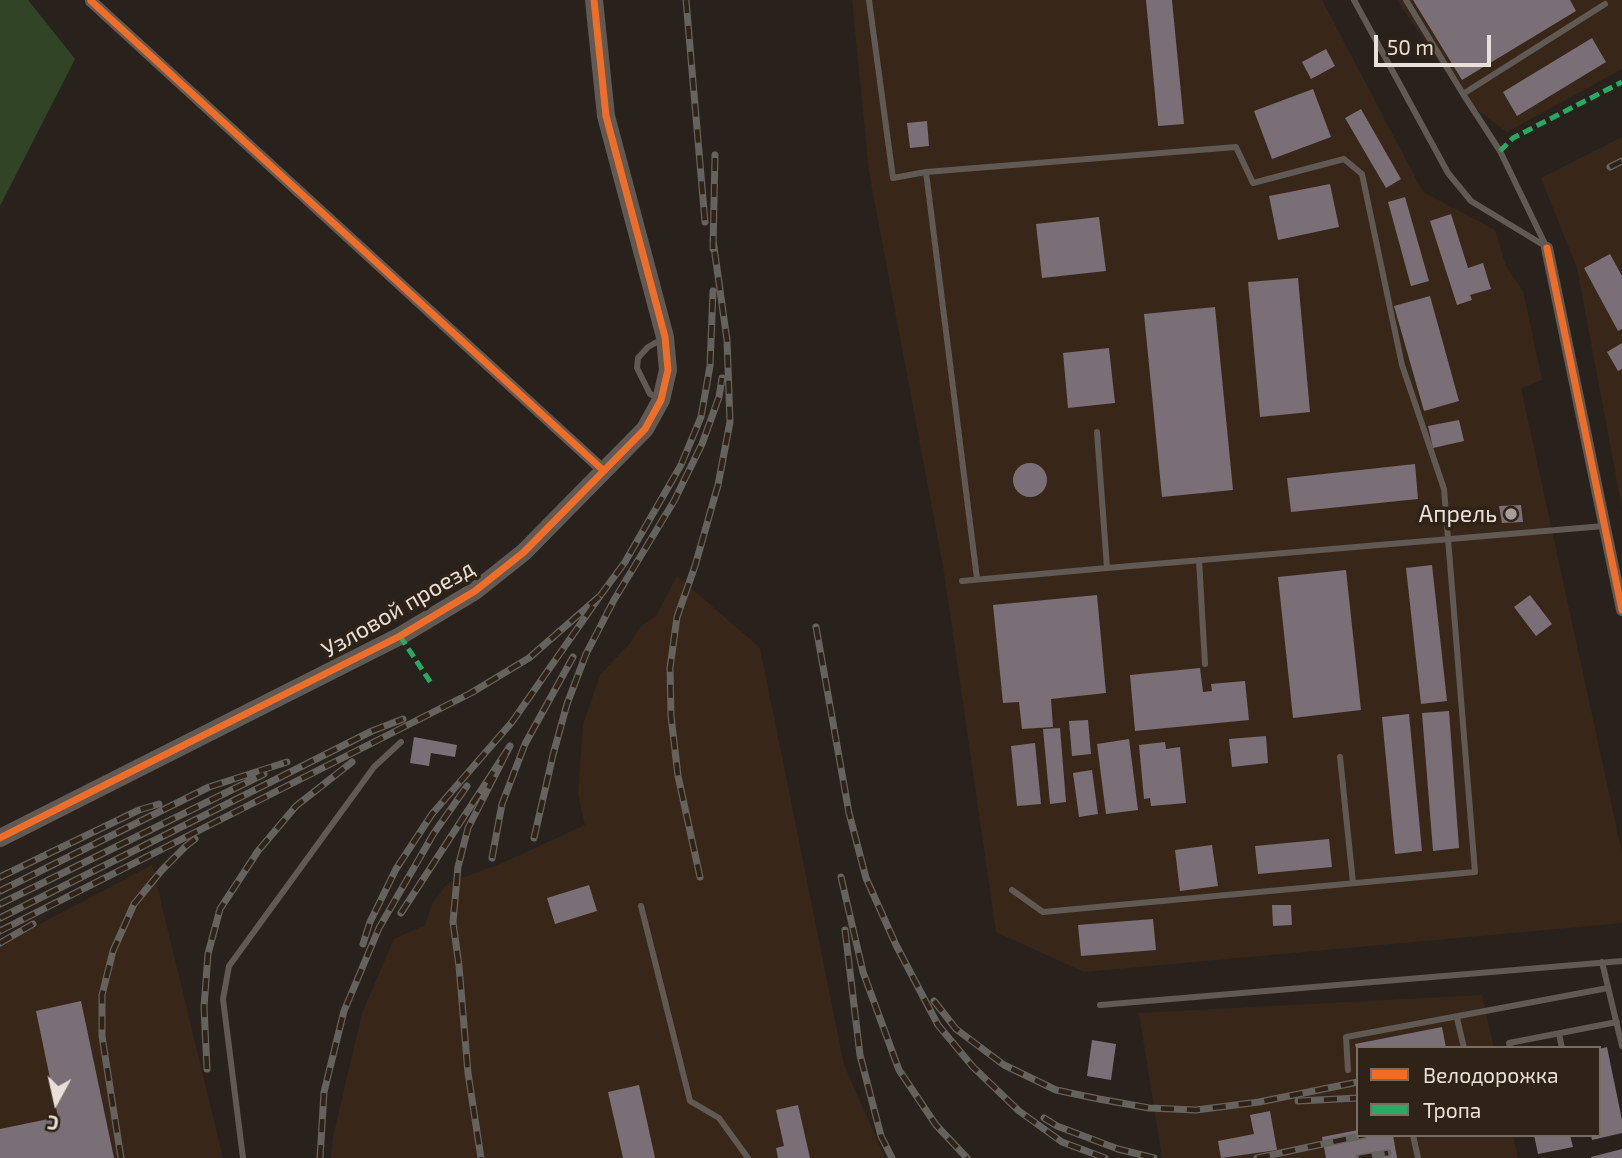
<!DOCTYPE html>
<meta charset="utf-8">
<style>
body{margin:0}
#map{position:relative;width:1622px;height:1158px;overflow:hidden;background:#29221c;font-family:"Exo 2",sans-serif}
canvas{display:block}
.legend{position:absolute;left:1356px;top:1046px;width:245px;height:91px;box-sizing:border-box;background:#2f2216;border:2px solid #796e64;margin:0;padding:9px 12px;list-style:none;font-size:21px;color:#e9e0d9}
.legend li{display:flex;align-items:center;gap:14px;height:35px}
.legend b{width:35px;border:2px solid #796e64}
.north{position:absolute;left:21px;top:1067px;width:70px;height:70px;-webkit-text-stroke:5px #2f2216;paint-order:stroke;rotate:188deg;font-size:19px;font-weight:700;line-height:28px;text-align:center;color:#e9e0d9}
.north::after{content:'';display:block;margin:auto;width:24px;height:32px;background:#e9e0d9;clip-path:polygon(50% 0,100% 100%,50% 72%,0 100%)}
.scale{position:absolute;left:1374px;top:35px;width:117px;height:32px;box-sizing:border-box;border:4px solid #e9e0d9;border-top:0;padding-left:9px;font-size:21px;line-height:24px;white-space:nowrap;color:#e9e0d9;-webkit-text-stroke:5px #2f2216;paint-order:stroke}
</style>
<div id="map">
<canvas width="1622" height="1158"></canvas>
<ul class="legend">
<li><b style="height:9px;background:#ee6e29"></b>Велодорожка</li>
<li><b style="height:9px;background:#26ab63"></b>Тропа</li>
</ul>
<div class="north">С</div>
<div class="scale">50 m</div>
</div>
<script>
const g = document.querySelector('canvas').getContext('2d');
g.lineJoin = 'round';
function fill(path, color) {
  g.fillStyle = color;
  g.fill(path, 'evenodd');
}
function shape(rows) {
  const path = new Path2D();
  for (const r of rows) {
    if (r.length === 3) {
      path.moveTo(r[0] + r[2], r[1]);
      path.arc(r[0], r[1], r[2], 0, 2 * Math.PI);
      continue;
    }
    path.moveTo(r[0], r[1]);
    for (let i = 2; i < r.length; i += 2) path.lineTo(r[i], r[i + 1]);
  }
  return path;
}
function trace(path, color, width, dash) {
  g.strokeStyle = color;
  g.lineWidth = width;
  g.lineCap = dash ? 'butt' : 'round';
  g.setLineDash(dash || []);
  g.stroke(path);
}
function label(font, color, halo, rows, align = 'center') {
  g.font = font + ' "Exo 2",sans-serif';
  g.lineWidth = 7;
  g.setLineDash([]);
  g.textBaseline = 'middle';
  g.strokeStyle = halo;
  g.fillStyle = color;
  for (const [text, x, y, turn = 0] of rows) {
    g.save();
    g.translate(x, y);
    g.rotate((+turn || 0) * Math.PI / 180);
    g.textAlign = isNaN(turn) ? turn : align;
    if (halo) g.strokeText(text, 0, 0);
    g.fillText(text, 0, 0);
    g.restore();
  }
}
fill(shape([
 [852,0,1322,0,1423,192,1495,230,1506,266,1523,291,1542,380,1521,388,1622,853,1622,923,1084,972,996,932,944,572,869,172],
 [1397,0,1622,0,1622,69,1507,132,1465,101],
 [1622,137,1622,508,1577,268,1541,178],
 [677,576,760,648,844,1065,885,1158,331,1158,333,1137,362,1013,394,939,425,925,433,902,448,883,498,865,585,825,578,794,583,725,600,675,630,643,639,628,656,616],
 [152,865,223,1158,0,1158,0,945],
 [1482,995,1494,1048,1358,1048,1358,1135,1513,1135,1518,1158,1162,1158,1139,1013]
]), '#382719');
fill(shape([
 [0,0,28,0,75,59,0,206]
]), '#324426');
fill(shape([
 [1146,0,1172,0,1184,124,1158,126],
 [1413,0,1570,0,1576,11,1462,80],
 [1592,38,1606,62,1517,116,1503,92],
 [1326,49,1335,66,1311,79,1302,62],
 [1313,89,1331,137,1272,159,1254,111],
 [1361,109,1401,179,1386,188,1345,118],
 [927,121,929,146,910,148,907,123],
 [1330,184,1339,227,1278,240,1269,196],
 [1405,197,1429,281,1411,286,1388,202],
 [1451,214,1468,268,1483,263,1491,289,1470,295,1472,300,1457,305,1430,221],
 [1099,217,1106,271,1042,278,1036,224],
 [1610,254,1622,276,1622,329,1618,331,1584,268],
 [1298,278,1310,412,1260,417,1248,282],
 [1430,296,1459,401,1424,411,1394,306],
 [1215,307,1233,490,1162,497,1144,314],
 [1622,343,1622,369,1618,371,1607,352],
 [1109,348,1115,403,1068,408,1063,353],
 [1459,420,1464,441,1433,448,1428,426],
 [1030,480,17],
 [1415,464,1418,499,1291,512,1287,478],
 [1521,505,1523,522,1502,523,1499,506],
 [1432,565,1447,701,1421,704,1406,568],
 [1346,570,1361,710,1293,718,1278,577],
 [1097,595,1106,693,1051,699,1053,727,1022,729,1019,702,1003,703,993,605],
 [1530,595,1552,624,1536,636,1514,607],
 [1200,668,1203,692,1212,691,1211,684,1245,681,1249,720,1135,731,1130,675],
 [1449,711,1459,848,1433,851,1422,713],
 [1409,714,1422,851,1395,854,1382,717],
 [1088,720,1091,754,1072,756,1069,721],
 [1060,728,1066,802,1050,804,1043,729],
 [1266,736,1268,763,1232,767,1229,739],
 [414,737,457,745,455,757,431,753,429,766,410,763],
 [1129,739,1138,810,1106,814,1097,744],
 [1165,742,1166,749,1180,747,1186,803,1151,806,1150,798,1144,799,1139,745],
 [1035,743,1041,804,1017,806,1011,746],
 [1092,770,1098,814,1079,817,1073,773],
 [1329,839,1332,867,1258,874,1255,846],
 [1212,845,1218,886,1180,891,1175,850],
 [589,885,597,911,555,924,547,898],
 [1272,905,1291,905,1292,925,1273,926],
 [1153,919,1156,950,1081,956,1078,925],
 [81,1001,114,1158,0,1158,0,1129,58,1117,36,1011],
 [1442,1027,1446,1048,1356,1048,1355,1044],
 [1092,1040,1116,1044,1111,1080,1087,1076],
 [1607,1047,1622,1120,1622,1133,1592,1140,1591,1135,1599,1135,1599,1049],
 [639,1085,655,1158,623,1158,608,1092],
 [798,1105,810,1158,778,1158,776,1148,784,1146,776,1110],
 [1270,1111,1277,1150,1221,1158,1218,1141,1254,1134,1250,1115],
 [1358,1130,1358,1135,1393,1135,1397,1158,1326,1158,1322,1137],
 [1534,1135,1570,1135,1573,1147,1538,1154],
 [1622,1149,1622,1158,1591,1158,1591,1157]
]), '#7a6f76');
trace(shape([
 [869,0,893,178,926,172],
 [1354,0,1448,173,1471,201,1545,246],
 [1406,0,1463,94],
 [1547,248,1500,151,1463,94,1605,4],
 [660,399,650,394,637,368,638,358,648,347,664,338],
 [1097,432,1107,568,1604,526],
 [1199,560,1205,664],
 [977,579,926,172,1236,147,1253,183,1344,159,1362,174,1402,365,1444,489,1475,872,1043,912,1012,890],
 [962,581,1107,568],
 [1340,757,1353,883],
 [641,906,690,1101,719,1118,748,1158],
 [1602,962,1622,1046],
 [1100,1005,1622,961],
 [1457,1018,1464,1048],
 [1559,1034,1562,1048],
 [1510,1048,1509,1043,1617,1022],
 [1348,1070,1346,1037,1608,988],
 [1413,1135,1418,1158],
 [243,1158,223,999,229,966,374,767,401,742]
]), '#605954', 6);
trace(shape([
 [91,1,604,471],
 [1547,248,1622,610]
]), '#605954', 12);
trace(shape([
 [0,838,400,636,475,591,524,552,645,429,661,400,668,370,665,337,606,116,594,0]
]), '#605954', 18);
const rail = shape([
 [686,0,705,222],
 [1610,167,1622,161],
 [713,249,715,155],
 [600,596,625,562,681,465,701,417,710,366,713,291],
 [816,627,849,813,866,878,896,945,938,1025,973,1067,1019,1111,1062,1142,1105,1158],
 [534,838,553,755,567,704,586,654,614,600,674,501,702,444,719,397,722,378],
 [492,858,502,804,525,744,573,657],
 [0,877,139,810,159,804],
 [700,877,678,776,671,716,670,668,677,617,695,566,718,485,730,422,727,340,713,240],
 [841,877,863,972,899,1070,936,1125,967,1158],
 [0,891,209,787,287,762],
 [0,904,264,774],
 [401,913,510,746,468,828,458,867,453,922,459,966,468,1073,481,1158],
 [0,918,372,731,403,719],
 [845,930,860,1055,881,1136,892,1158],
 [0,931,471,693,529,658,600,596,512,722,432,814,396,869,370,922,363,944],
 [0,943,33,924],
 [934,1001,956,1029,1004,1065,1056,1090,1099,1099,1149,1108,1196,1110,1259,1102,1358,1082],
 [207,1069,204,1007,208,954,220,909,258,851,296,806,352,762],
 [1298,1101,1358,1098],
 [1044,1118,1057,1126,1118,1149,1154,1158],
 [121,1158,102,1036,102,995,113,951,134,904,162,870,186,846,195,839],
 [320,1158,324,1092,344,1011,379,928,434,833,467,786],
 [1257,1158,1365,1135],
 [1359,1158,1388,1153]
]);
trace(rail, '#66625d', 7);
trace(rail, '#2f2216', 4.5, [13]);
trace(shape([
 [1500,151,1513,138,1622,82],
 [400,636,431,683]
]), '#26ab63', 5, [10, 5]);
trace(shape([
 [91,1,604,471],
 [1547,248,1622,610],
 [0,838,400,636,475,591,524,552,645,429,661,400,668,370,665,337,606,116,594,0]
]), '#ee6e29', 7);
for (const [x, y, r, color] of [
 [1511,514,7,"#a69e97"]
]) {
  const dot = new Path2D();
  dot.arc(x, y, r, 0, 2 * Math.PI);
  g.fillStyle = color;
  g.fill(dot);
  trace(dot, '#2f2216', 2.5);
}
label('23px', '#e9e0d9', '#2f2216', [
 ["Апрель",1497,514]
], 'right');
label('23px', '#e9e0d9', '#2f2216', [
 ["Узловой проезд",398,609,-30]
]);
</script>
